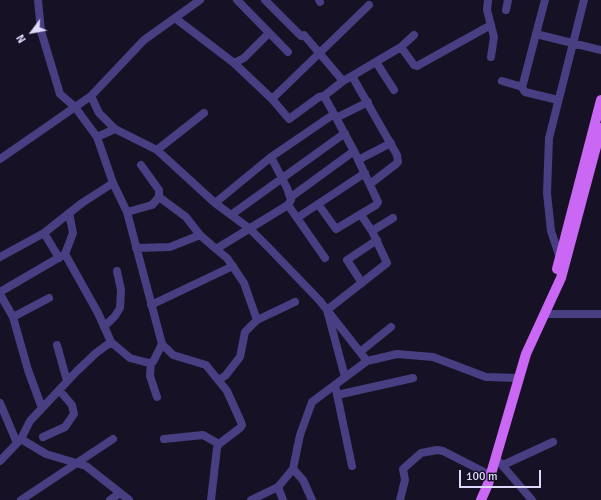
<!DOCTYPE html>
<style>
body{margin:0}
#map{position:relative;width:601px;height:500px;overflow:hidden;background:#161125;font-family:Signika,sans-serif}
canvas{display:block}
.north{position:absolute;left:12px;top:12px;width:40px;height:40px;-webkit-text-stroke:3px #161125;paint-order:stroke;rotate:238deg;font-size:11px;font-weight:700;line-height:16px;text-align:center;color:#dfd8fc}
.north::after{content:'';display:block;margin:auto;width:14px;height:18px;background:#dfd8fc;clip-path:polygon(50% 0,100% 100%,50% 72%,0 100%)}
.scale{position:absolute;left:459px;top:470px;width:82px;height:18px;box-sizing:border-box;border:2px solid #dfd8fc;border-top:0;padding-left:5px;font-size:12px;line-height:14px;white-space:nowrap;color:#dfd8fc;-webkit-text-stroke:3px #161125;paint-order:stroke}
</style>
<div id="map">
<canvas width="601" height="500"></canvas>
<div class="north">N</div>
<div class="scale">100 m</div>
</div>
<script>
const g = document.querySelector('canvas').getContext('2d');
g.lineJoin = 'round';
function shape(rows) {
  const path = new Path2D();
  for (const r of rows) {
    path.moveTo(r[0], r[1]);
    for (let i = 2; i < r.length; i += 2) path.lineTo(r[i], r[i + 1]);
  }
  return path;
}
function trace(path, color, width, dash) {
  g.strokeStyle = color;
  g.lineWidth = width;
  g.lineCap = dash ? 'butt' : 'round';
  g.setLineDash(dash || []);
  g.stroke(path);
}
trace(shape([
 [38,0,41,31,60,94,75,107,97,137,113,183,127,212,162,344,173,355,206,365,227,391,241,422,242,425,240,428,219,444,217,448,211,500],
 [237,0,288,52],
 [319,0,320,2],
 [488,0,487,10,494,37,491,57],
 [545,0,536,34,601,50],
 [506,10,508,0],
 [175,18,234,63,272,99,369,5],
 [401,47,414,65,417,66,491,25],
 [376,62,394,90],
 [234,63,244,58,269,33],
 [352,76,401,47,414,35],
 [343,81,352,76,397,155,398,162,396,164,370,184],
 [502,81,519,86,523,84,536,34],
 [521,86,525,92,558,100],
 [91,96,99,113,115,129],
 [272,99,289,119,319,97,324,96],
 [336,118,368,102],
 [97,137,115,129,157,150,215,203,250,229,270,249,320,301,367,361,397,354,433,357,486,377,518,378],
 [157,150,204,113],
 [0,159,91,96,144,40,200,0],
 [358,160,391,143],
 [159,197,186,217,200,235],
 [291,197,354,151],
 [215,203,271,157],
 [318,204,336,229,376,205,378,202,354,151,334,114],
 [288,205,325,258],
 [127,212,152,205,159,197,159,190,141,165],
 [231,215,345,133],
 [297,218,365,173],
 [372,231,393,218],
 [136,248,170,247,200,235,216,249,288,205,291,200,287,188,271,157,334,114,324,96,343,81,304,35,301,36,265,0],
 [216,249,227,258,244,283,257,320,245,332,240,357,226,375,219,380],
 [65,254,73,233,69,213],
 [0,257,44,233],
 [59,258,44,233,82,203,113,183],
 [560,258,551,231,547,193,549,138,584,0],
 [362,283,347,260,377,240],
 [0,292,65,254,98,313,111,342],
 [0,294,13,317,28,370,42,408],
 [151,305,233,266],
 [545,314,601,314],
 [13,317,49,298],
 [257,320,295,302],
 [104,327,115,316,120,308,121,290,117,271],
 [57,345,67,381],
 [360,352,391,327],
 [151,363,150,376,157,397],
 [345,377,327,310,387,263,372,231,361,215],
 [335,385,352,466],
 [337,395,413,378],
 [0,403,17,443],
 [43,437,65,427,74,414,72,405,59,390],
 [21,439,30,421,76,372,96,353,111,342,130,358,149,363,153,362,162,344],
 [164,439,203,435,219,444],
 [495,457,532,500],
 [0,461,21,439,46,454,86,466,129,500],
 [503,465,553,442],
 [293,469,303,480,312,500],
 [278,487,283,500],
 [21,500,113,439],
 [110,500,120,493],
 [251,500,278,487,293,469,300,435,312,402,367,361],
 [400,500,405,480,403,469,421,453,437,450,443,451,490,475]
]), '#473f81', 8);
trace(shape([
 [557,269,601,100],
 [481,500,488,484,526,354,561,278,601,128]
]), '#ca67f4', 10);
</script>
